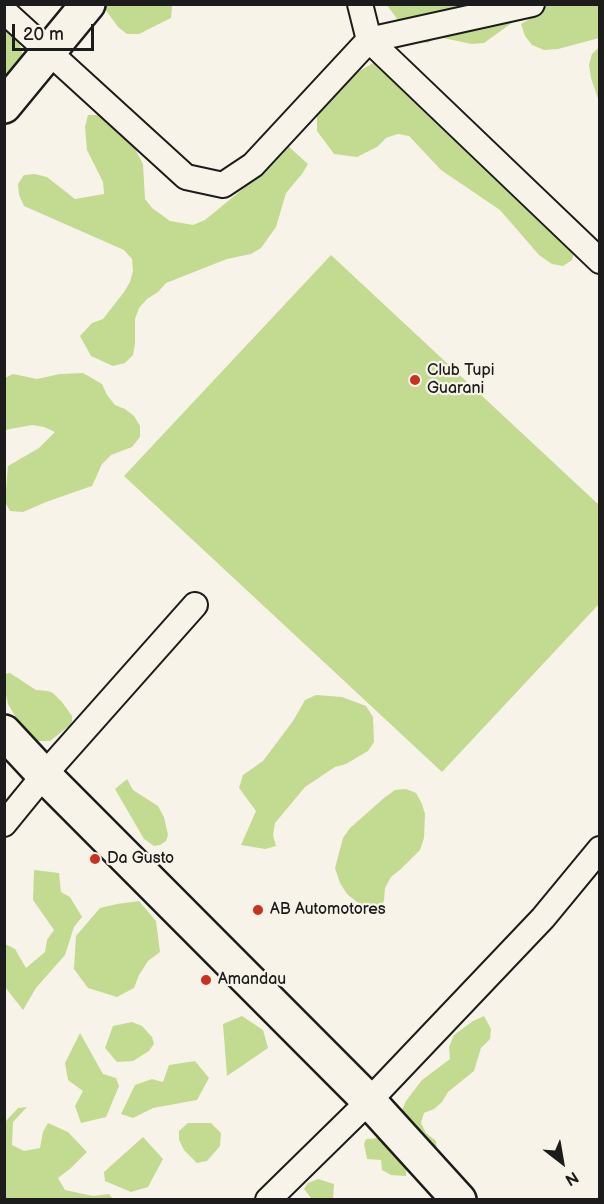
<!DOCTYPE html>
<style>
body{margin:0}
#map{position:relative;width:604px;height:1204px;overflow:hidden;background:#f7f3e8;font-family:"Balsamiq Sans",sans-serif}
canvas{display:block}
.frame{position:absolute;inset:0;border:6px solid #1c1c1c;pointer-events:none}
.north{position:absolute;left:532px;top:1132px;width:60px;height:60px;-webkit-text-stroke:4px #f7f3e8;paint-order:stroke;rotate:149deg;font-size:16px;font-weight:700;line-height:24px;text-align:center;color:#1c1c1c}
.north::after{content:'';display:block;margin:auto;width:21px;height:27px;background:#1c1c1c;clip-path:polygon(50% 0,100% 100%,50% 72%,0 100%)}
.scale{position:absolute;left:12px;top:24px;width:82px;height:27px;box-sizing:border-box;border:3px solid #1c1c1c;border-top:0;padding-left:8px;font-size:18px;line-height:21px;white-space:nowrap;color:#1c1c1c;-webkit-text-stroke:4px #f7f3e8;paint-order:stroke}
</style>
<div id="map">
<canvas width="604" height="1204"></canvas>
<div class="frame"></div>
<div class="north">N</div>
<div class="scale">20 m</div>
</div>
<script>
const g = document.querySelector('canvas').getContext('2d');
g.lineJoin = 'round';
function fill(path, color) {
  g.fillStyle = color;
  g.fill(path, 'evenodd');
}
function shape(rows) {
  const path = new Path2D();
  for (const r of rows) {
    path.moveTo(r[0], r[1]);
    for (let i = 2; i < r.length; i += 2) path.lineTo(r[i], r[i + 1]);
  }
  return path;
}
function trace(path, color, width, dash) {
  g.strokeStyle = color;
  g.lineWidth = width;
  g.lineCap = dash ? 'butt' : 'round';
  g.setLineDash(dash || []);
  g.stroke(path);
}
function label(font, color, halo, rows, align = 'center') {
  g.font = font + ' "Balsamiq Sans",sans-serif';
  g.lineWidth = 4.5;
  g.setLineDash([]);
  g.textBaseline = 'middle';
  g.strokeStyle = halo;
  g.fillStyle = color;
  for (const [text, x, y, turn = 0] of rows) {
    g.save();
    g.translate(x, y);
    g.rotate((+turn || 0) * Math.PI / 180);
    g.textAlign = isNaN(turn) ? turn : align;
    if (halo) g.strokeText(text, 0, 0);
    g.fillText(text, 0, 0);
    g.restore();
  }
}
fill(shape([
 [106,4,172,4,172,6,171,18,139,34,127,34,118,27,105,9],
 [387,5,531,5,520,17,484,43,472,44,438,37,427,43,416,40,400,23],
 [546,5,599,5,599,38,558,49,544,50,532,45,525,36,521,24,543,11],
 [5,29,11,30,20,45,23,56,11,71,5,76],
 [599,47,599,102,591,78,589,65,592,54],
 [373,63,396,68,575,249,572,260,563,266,552,264,539,255,500,210,441,170,409,136,398,134,386,138,377,147,357,157,334,154,317,131,317,116,323,103,351,76],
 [88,115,99,115,119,126,127,134,143,164,145,199,152,208,170,221,193,225,205,220,250,183,254,172,287,145,308,164,302,174,286,193,276,227,261,248,251,254,227,259,166,283,158,292,147,299,139,308,135,319,135,344,133,355,125,363,113,366,91,356,80,336,92,323,103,319,124,292,130,282,133,271,132,259,124,250,24,206,19,195,18,184,24,175,35,174,47,177,75,199,104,194,103,182,87,150,85,127],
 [331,255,599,505,599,604,442,772,124,476],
 [83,373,102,384,107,395,115,405,125,409,134,416,140,426,140,437,132,447,111,455,102,464,92,486,46,502,23,512,10,511,5,502,8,466,39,448,55,432,44,427,32,425,5,430,5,378,13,374,37,379,60,374],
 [10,673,36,690,48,691,53,693,62,702,72,716,72,722,69,726,50,741,34,741,25,733,8,704,5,690,4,674],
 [316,695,342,697,366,706,373,717,374,742,368,751,346,764,335,767,305,787,275,823,273,835,276,846,265,849,241,845,256,811,239,788,243,775,263,761,293,721,305,700],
 [127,779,133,790,158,806,164,817,168,835,166,841,160,845,154,846,144,839,115,789],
 [406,789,416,793,422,804,425,814,424,838,420,850,401,869,391,877,385,888,384,900,380,912,368,911,347,894,340,883,335,868,343,838,350,828,384,798,395,790],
 [34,870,59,873,61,892,70,897,82,917,74,927,65,955,36,988,23,1010,5,987,5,944,15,949,26,968,45,952,47,940,54,930,33,900],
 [139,901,156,921,160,952,148,961,139,975,134,988,117,997,88,988,74,969,76,936,100,908,117,904],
 [242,1016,263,1030,268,1048,227,1076,223,1024],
 [484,1016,491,1029,490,1039,481,1048,474,1071,448,1092,442,1102,434,1109,424,1113,421,1123,426,1133,436,1141,437,1153,404,1124,401,1112,406,1101,422,1080,450,1059,449,1047,454,1035,473,1021],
 [132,1022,142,1026,152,1037,154,1044,149,1051,133,1061,117,1062,105,1048,113,1026],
 [80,1033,103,1074,116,1078,119,1086,106,1117,81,1123,75,1106,83,1091,68,1080,65,1063],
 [195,1061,209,1078,197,1100,153,1108,133,1118,121,1114,135,1085,152,1079,163,1082,169,1065],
 [27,1107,13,1122,12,1145,24,1151,40,1148,43,1132,48,1123,68,1132,87,1152,71,1168,58,1178,65,1190,93,1196,109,1194,113,1199,5,1199,5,1122,18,1108],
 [188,1123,211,1123,221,1133,220,1146,207,1161,197,1163,184,1150,179,1140,179,1131],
 [143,1137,163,1159,148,1187,131,1192,105,1181,104,1172],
 [379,1138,390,1144,406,1162,406,1176,391,1175,382,1170,381,1160,367,1159,364,1144,366,1139],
 [318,1179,334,1184,333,1199,309,1199,311,1198,304,1189,308,1183]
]), '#c2db91');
const street = shape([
 [360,4,369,40,600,261],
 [4,11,186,177,223,185,253,165,369,40,532,4],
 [4,824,44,775,195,605],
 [268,1200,369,1101,543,918,600,849]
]);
const secondary = shape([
 [4,106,88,4],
 [4,732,44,775,369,1101,459,1200]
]);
trace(street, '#1c1c1c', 28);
trace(secondary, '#1c1c1c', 38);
trace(street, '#f7f3e8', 24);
trace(secondary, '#f7f3e8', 33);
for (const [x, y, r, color] of [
 [415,380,6,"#c8321e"],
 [95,859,6,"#c8321e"],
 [258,910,6,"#c8321e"],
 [206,980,6,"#c8321e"]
]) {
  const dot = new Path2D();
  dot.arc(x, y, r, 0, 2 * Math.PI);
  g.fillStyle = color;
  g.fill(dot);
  trace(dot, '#f7f3e8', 2);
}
label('16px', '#1c1c1c', '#f7f3e8', [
 ["Club Tupi",427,371],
 ["Guarani",427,389],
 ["Da Gusto",107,859],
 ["AB Automotores",270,910],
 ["Amandau",218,980]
], 'left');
</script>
